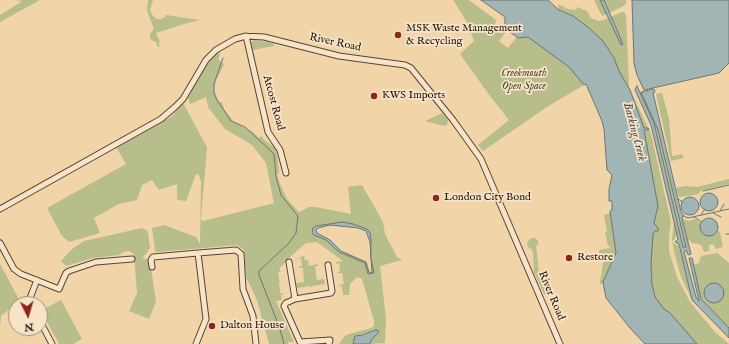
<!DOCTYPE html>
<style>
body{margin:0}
#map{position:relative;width:729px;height:344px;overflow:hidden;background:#f2d4a9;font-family:"IM FELL English",serif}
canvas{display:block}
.north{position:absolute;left:8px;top:296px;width:40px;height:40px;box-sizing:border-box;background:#f7e3c7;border:1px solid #a1927d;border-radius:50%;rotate:175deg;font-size:11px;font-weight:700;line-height:16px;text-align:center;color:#20180f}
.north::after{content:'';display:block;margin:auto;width:14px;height:18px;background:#8f2418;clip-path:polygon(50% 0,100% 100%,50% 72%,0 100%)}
</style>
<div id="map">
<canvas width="729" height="344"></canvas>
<div class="north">N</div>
</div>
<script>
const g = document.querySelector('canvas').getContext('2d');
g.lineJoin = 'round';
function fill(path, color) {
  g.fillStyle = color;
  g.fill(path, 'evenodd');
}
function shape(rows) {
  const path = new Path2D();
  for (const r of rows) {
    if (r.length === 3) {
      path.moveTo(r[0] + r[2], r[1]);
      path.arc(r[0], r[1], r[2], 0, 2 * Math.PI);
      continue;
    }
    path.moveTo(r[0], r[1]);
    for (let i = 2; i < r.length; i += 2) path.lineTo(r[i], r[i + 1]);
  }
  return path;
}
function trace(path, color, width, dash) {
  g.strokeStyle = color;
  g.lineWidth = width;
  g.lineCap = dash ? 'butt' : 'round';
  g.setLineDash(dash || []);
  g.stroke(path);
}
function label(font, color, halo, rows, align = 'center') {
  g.font = font + ' "IM FELL English",serif';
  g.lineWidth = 3.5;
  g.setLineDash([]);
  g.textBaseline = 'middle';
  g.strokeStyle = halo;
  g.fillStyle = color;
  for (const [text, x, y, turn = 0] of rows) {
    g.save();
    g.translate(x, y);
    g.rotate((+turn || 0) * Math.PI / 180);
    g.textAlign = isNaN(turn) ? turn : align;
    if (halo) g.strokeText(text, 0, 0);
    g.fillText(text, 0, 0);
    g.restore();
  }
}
fill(shape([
 [17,0,40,0,0,22,0,15,21,2,20,0,17,1],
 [148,0,153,0,150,10,153,16,157,19,162,19,165,17,166,15,200,20,184,24,156,33,160,42,158,43,160,46,158,47,155,41,153,41,150,38,150,34,154,29,147,11],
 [453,0,469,0,496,20,495,23,506,32,499,41,508,48,517,37,518,38,528,37,555,44,584,85,547,107,483,151,478,145,509,120,490,96,460,54,474,41,467,22],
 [594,0,626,0,626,4,620,8,602,16],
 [558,4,568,9,576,10,577,7,587,11,591,18,598,21,604,20,622,12,624,12,626,15,629,87,648,128,643,129,573,16,559,10],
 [255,40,273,43,274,46,253,50,255,59,254,60,250,42],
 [219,51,220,55,218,60,222,62,224,65,216,80,214,90,219,102,222,102,224,109,233,121,253,132,259,138,262,136,263,139,275,148,277,154,279,173,277,174,279,182,287,199,296,209,299,212,309,207,316,207,351,214,348,187,362,185,383,222,385,234,397,257,402,260,380,266,386,318,385,343,370,344,371,340,378,333,376,330,355,336,353,344,339,344,346,335,371,328,374,326,374,321,362,279,357,277,350,284,349,295,343,295,342,286,339,286,339,285,344,284,342,273,338,273,338,272,340,271,339,263,336,264,336,262,343,261,317,242,306,243,290,257,279,269,281,272,278,272,279,280,281,281,279,282,280,293,284,294,281,295,282,300,276,301,294,342,288,342,288,344,269,344,257,300,246,277,244,250,237,245,157,252,155,251,152,228,164,225,196,237,200,244,201,182,199,175,196,174,186,201,177,200,177,184,159,190,152,180,142,185,137,200,119,204,94,218,100,233,69,242,62,236,47,208,126,164,116,147,171,117,183,103,207,147,201,220,203,221,274,203,266,163,252,145,225,129,208,107,206,97,190,104,188,97,205,66],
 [353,224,367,229,371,240,373,273,368,274,365,263,339,252,326,240,312,233,316,226],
 [640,92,641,92,658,130,686,247,683,247,654,123],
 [662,93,669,118,672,156,682,154,684,158,671,161,656,94],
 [442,113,448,120,447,125,444,126,425,121],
 [644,130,649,130,651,134,671,222,669,237,669,251,677,277,690,302,715,332,729,344,679,344,651,303,650,232,658,231,654,224],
 [614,158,622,318,606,298,603,284,600,284,600,282,604,257,600,257,599,250,610,248,609,246,608,246,605,232,607,232,604,215,610,213,610,211,612,210,612,201,609,201,609,189,612,175,607,170],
 [729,179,729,184,700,191,699,194,681,197,679,197,676,188,685,186,697,187],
 [683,219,689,221,695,219,702,223,702,232,706,235,708,235,716,232,717,230,720,232,723,247,716,249,713,244,709,245,709,251,704,252,702,246,699,244,691,243,690,240,688,241],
 [674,221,677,235,673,241,673,243,679,246,692,300,681,277,674,252,672,239],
 [142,228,146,230,148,232,150,248,146,254,143,256,144,259,148,259,150,261,156,302,149,319,129,311,137,293,134,254,129,251,124,252,119,255,93,258,66,266,61,261,71,250,84,241],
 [532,238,535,238,538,241,538,245,536,245,539,274,543,274,544,284,548,294,544,294,534,272,533,253,531,248,529,249,527,244,529,240],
 [717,253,729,263,729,328,701,299,693,265,699,263,701,256],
 [304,256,305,260,308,260,309,266,318,264,318,266,315,266,317,280,324,279,325,284,312,286,312,288,310,286,297,288,296,283,304,282,303,268,299,268,299,267,302,266,301,258,295,259],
 [0,264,20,301,1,316,0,327],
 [61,300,82,339,73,344,59,344,41,311]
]), '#b7bd8b');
const water = shape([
 [481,0,548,0,559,10,573,16,589,28,603,41,614,58,619,71,630,90,644,128,648,128,649,130,644,130,658,206,654,223,658,228,658,231,655,231,653,234,651,264,652,284,655,297,664,309,670,313,697,344,645,344,630,328,606,298,603,282,616,253,610,211,612,210,612,201,609,201,609,189,612,175,607,170,604,129,602,121,586,84,584,85,569,67,528,37,518,38,505,28,505,17,481,0],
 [600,0,604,0,623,44,621,45,600,0],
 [632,0,729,0,729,63,719,73,644,90,637,75,634,63,632,0],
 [637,86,654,123,683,247,686,247,658,130,641,92,654,89,655,92,653,93,681,212,684,215,682,218,691,254,688,255,686,250,684,252,696,297,699,301,689,258,692,258,701,299,729,328,729,338,692,300,679,244,675,242,678,239,651,125,635,90,637,86],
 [709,202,9],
 [690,206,9],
 [709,227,9],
 [342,222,353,224,367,229,370,233,371,240,371,258,374,273,368,274,365,263,339,252,326,240,314,235,312,233,313,228,316,226,342,222],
 [330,225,358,228,366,231,370,242,372,273,369,272,366,262,341,251,330,240,317,233,316,230,318,228,330,225],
 [714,293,10],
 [376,330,379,331,378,333,371,340,370,344,353,344,355,336,362,335,376,330]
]);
fill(water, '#a0b5b4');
trace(water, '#6d7672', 1);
trace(shape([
 [223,58,214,84,214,93,217,100,231,121,245,127,274,154,276,176,281,195,298,216,296,233,289,243,259,271,259,275,280,329,284,344],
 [703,191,729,185],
 [678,199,683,202],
 [720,211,724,204],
 [713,213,721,217],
 [701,215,705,209],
 [683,216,688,218,729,209],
 [694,217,702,222],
 [726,234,729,234]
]), '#6d7672', 1);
const minor = shape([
 [246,36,268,132,280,150,286,173],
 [0,209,161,119,175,107,183,99,206,60,216,50,235,39,246,36,264,37,339,56,405,65,411,68,453,120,481,159,560,344],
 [0,243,14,269,21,274,59,289,66,273,69,271,96,262,132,259],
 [198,253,236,250,241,254,243,289,253,316,256,344],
 [289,262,295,299],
 [328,265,332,291,331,293,295,299,286,303,284,306,300,342,330,340,329,344],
 [152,267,151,260,153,257,198,253,206,319,196,344],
 [31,304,30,298,37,280],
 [40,321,52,344]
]);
trace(minor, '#544736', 7);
trace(minor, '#f7e3c7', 5);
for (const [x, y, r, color] of [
 [398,35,4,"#8f2418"],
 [374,96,4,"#8f2418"],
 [436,198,4,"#8f2418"],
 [569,258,4,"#8f2418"],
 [212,326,4,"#8f2418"]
]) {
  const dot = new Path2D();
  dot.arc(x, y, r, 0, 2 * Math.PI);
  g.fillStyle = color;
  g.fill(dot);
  trace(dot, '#f7e3c7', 1.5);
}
label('11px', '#20180f', '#f7e3c7', [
 ["MSK Waste Management",406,29],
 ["& Recycling",406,42],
 ["KWS Imports",382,96],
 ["London City Bond",444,198],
 ["Restore",577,258],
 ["Dalton House",220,326]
], 'left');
label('11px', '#20180f', '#f7e3c7', [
 ["River Road",335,43,12],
 ["Atcost Road",273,103,75],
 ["River Road",551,296,67]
]);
label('italic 11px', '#4d4a34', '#f7e3c7', [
 ["Creekmouth",524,74],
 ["Open Space",524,87]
]);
label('italic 12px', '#4d4f49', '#f7e3c7', [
 ["Barking Creek",634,132,75]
]);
</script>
